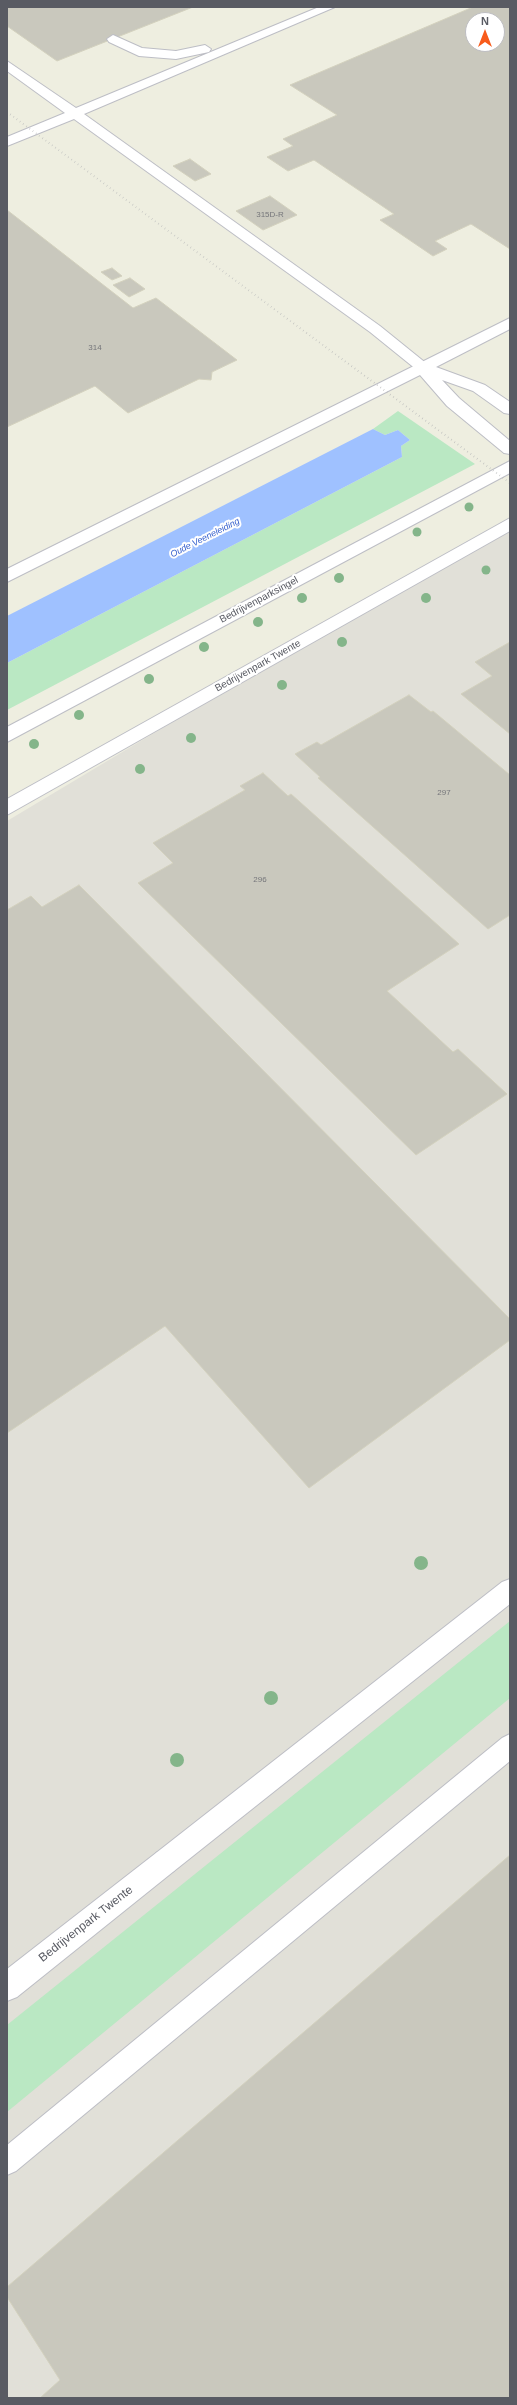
<!DOCTYPE html>
<style>
body{margin:0}
#map{position:relative;width:517px;height:2405px;overflow:hidden;background:#eeeee0;font-family:Arial,sans-serif}
canvas{display:block}
.frame{position:absolute;inset:0;border:8px solid #595b63;pointer-events:none}
.north{position:absolute;left:465px;top:12px;width:40px;height:40px;box-sizing:border-box;background:#fff;border:1px solid #bdbdc1;border-radius:50%;rotate:0deg;font-size:11px;font-weight:700;line-height:16px;text-align:center;color:#595b63}
.north::after{content:'';display:block;margin:auto;width:14px;height:18px;background:#f85b1b;clip-path:polygon(50% 0,100% 100%,50% 72%,0 100%)}
</style>
<div id="map">
<canvas width="517" height="2405"></canvas>
<div class="frame"></div>
<div class="north">N</div>
</div>
<script>
const g = document.querySelector('canvas').getContext('2d');
g.lineJoin = 'round';
function fill(path, color) {
  g.fillStyle = color;
  g.fill(path, 'evenodd');
}
function shape(rows) {
  const path = new Path2D();
  for (const r of rows) {
    path.moveTo(r[0], r[1]);
    for (let i = 2; i < r.length; i += 2) path.lineTo(r[i], r[i + 1]);
  }
  return path;
}
function trace(path, color, width, dash) {
  g.strokeStyle = color;
  g.lineWidth = width;
  g.lineCap = dash ? 'butt' : 'round';
  g.setLineDash(dash || []);
  g.stroke(path);
}
function label(font, color, halo, rows, align = 'center') {
  g.font = font + ' Arial,sans-serif';
  g.lineWidth = 4;
  g.setLineDash([]);
  g.textBaseline = 'middle';
  g.strokeStyle = halo;
  g.fillStyle = color;
  for (const [text, x, y, turn = 0] of rows) {
    g.save();
    g.translate(x, y);
    g.rotate((+turn || 0) * Math.PI / 180);
    g.textAlign = isNaN(turn) ? turn : align;
    if (halo) g.strokeText(text, 0, 0);
    g.fillText(text, 0, 0);
    g.restore();
  }
}
fill(shape([
 [510,520,510,2398,7,2398,7,821]
]), '#e1e0d8');
fill(shape([
 [398,411,475,464,7,710,7,663,402,457,401,446,410,440,398,430,385,435,373,429],
 [510,1621,510,1698,7,2112,7,2025]
]), '#bae8c3');
fill(shape([
 [373,429,385,435,398,430,410,440,401,446,402,457,7,663,7,616]
]), '#9fc1ff');
const building = shape([
 [7,7,193,7,57,61,7,26,7,7],
 [473,7,510,7,510,249,471,224,435,241,447,249,433,256,380,220,394,214,314,160,288,171,267,157,293,146,283,139,337,115,290,85,473,7],
 [473,20,497,20,497,44,473,44,473,20],
 [190,159,211,174,195,181,173,166,190,159],
 [270,196,297,215,263,230,236,211,270,196],
 [7,210,133,308,156,298,237,360,212,372,211,380,199,379,128,413,95,386,7,427,7,210],
 [112,268,122,276,112,280,101,272,112,268],
 [130,278,145,289,129,297,113,285,130,278],
 [510,642,510,734,461,694,492,676,475,662,510,642],
 [409,695,431,712,433,711,510,775,510,915,488,929,318,778,320,777,295,754,317,742,321,745,409,695],
 [263,773,288,796,291,794,459,944,387,991,453,1052,458,1049,507,1094,416,1155,138,883,173,863,153,843,245,790,240,786,263,773],
 [79,885,510,1319,510,1340,309,1488,165,1326,7,1433,7,910,31,896,42,907,79,885],
 [510,1855,510,2398,40,2398,60,2380,7,2297,7,2287,510,1855]
]);
fill(building, '#c9c8bd');
trace(building, '#d3d1be', 1);
const service = shape([
 [319,7,335,7,84,114,380,326,427,364,429,367,427,370,417,370,370,332,74,119,7,146,7,137,65,113,7,71,7,61,76,108,319,7],
 [113,35,142,48,176,51,205,45,211,49,209,52,176,59,139,56,109,42,107,39,113,35],
 [510,1579,510,1604,174,1871,165,1874,156,1871,153,1862,156,1853,502,1582,510,1579],
 [510,1734,510,1761,16,2171,7,2175,7,2145,502,1738,510,1734]
]);
const minor = shape([
 [510,318,510,329,436,367,485,385,510,402,510,414,504,413,473,391,442,380,459,398,510,441,510,454,504,453,447,406,420,375,7,582,7,569,510,318],
 [510,518,510,531,7,815,7,799,510,518],
 [165,1849,174,1853,178,1862,174,1871,17,1997,7,2001,7,1969,156,1853,165,1849]
]);
const tertiary = shape([
 [510,461,510,473,7,742,7,727,510,461]
]);
trace(service, '#bdbec5', 2);
trace(minor, '#bdbec5', 2);
trace(tertiary, '#bdbec5', 2);
fill(service, '#fff');
fill(minor, '#fff');
fill(tertiary, '#fff');
trace(shape([
 [7,112,510,483]
]), '#b8b9b9', 2, [0.5, 3.5]);
g.fillStyle = '#84b58a';
for (const [x, y, r] of [
 [469,507,4.5],
 [417,532,4.5],
 [486,570,4.5],
 [339,578,5],
 [302,598,5],
 [426,598,5],
 [258,622,5],
 [342,642,5],
 [204,647,5],
 [149,679,5],
 [282,685,5],
 [79,715,5],
 [191,738,5],
 [34,744,5],
 [140,769,5],
 [421,1563,7],
 [271,1698,7],
 [177,1760,7]
]) {
  g.beginPath();
  g.arc(x, y, r, 0, 2 * Math.PI);
  g.fill();
}
label('8px', '#75767a', null, [
 ["315D-R",270,215],
 ["314",95,348],
 ["297",444,793],
 ["296",260,880]
]);
label('italic 9px', '#3760cd', '#fff', [
 ["Oude Veeneleiding",205,538,-27]
]);
label('10px', '#595b63', '#fff', [
 ["Bedrijvenparksingel",259,600,-28],
 ["Bedrijvenpark Twente",258,666,-29]
]);
label('12px', '#595b63', '#fff', [
 ["Bedrijvenpark Twente",86,1924,-38]
]);
</script>
